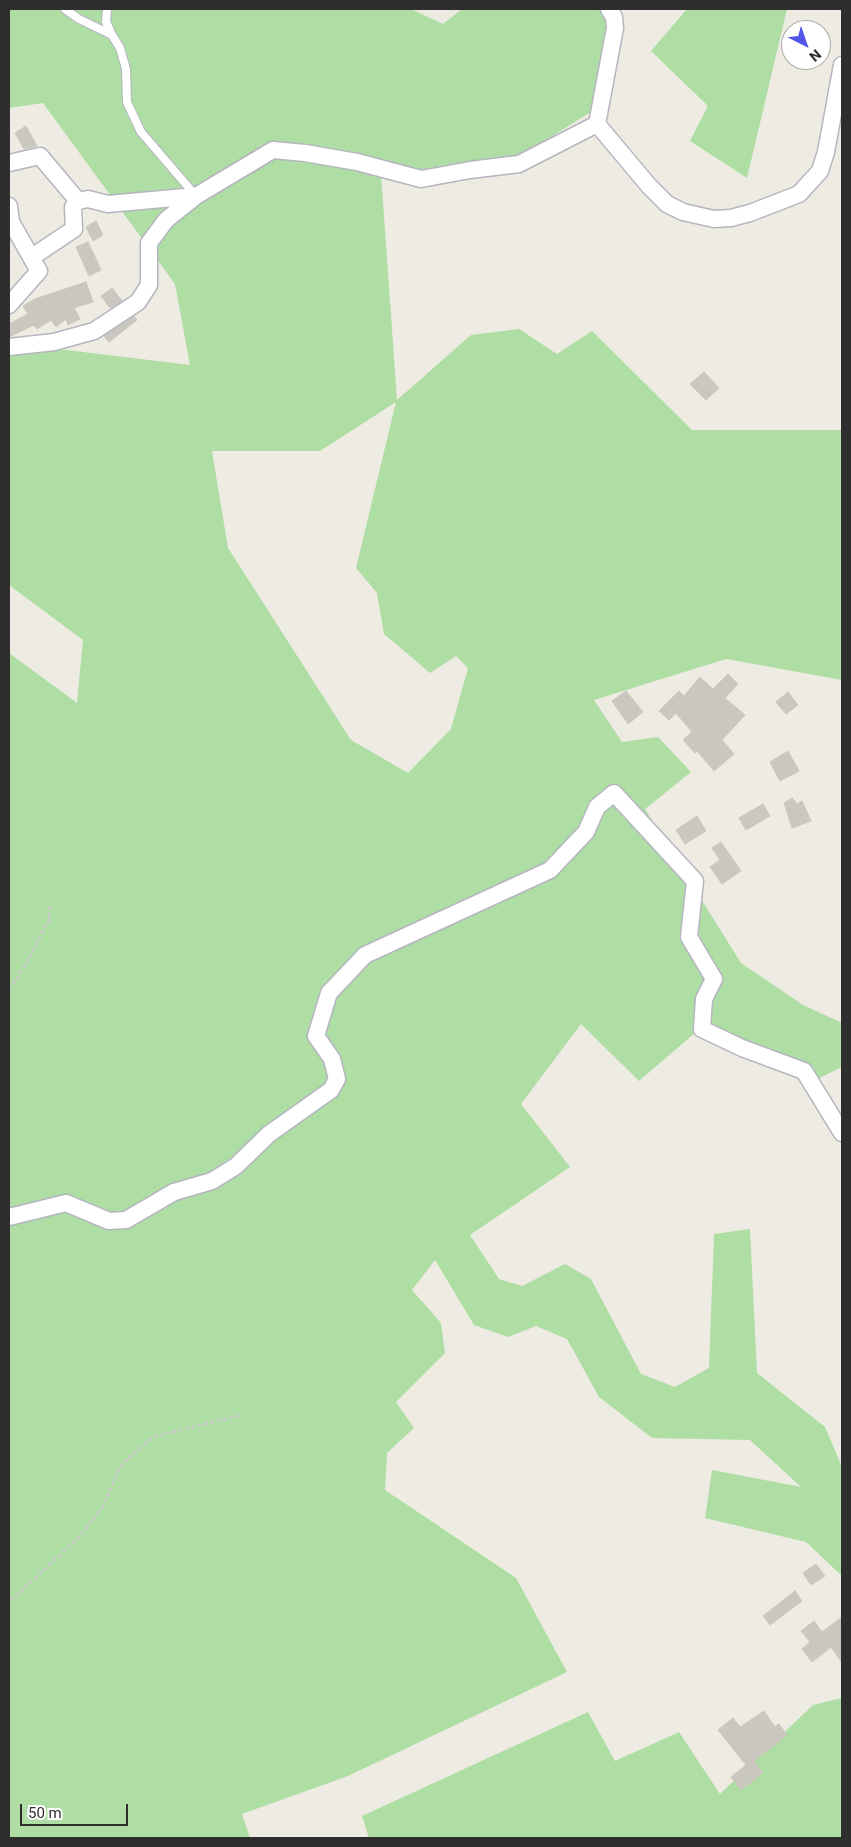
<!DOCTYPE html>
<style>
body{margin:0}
#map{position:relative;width:851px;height:1847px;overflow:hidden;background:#eeebe2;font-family:Roboto,sans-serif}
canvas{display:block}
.frame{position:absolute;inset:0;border:10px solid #2e2e2e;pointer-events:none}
.north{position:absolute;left:781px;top:20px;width:50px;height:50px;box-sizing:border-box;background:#fff;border:1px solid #ababab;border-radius:50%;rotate:139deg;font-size:14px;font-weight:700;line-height:20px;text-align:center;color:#2e2e2e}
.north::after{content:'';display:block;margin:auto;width:18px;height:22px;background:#5255ea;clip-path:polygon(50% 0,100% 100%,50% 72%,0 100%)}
.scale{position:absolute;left:20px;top:1804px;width:108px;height:22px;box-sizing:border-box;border:2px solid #2e2e2e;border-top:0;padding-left:6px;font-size:15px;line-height:18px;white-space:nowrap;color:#2e2e2e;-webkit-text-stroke:4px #fff;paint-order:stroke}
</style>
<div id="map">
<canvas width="851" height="1847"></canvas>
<div class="frame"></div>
<div class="north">N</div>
<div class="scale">50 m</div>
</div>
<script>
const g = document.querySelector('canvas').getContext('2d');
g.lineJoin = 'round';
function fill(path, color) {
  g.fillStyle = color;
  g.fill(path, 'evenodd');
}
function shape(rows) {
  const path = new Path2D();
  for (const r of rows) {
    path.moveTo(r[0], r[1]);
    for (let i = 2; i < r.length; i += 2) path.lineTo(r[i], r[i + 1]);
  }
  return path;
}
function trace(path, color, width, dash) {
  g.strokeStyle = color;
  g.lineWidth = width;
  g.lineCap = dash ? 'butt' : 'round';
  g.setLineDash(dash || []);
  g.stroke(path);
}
fill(shape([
 [9,9,411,9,443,24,462,9,600,9,610,23,602,105,517,158,381,174,397,400,471,335,519,329,557,354,592,331,692,430,842,430,842,680,726,659,594,700,622,742,658,737,691,772,645,809,741,963,803,1005,842,1023,842,1067,813,1081,696,1032,639,1081,581,1024,521,1104,570,1167,470,1235,499,1279,522,1286,565,1264,591,1279,641,1374,675,1387,709,1368,714,1234,750,1229,757,1373,825,1427,842,1467,842,1576,806,1542,705,1518,712,1470,801,1487,750,1440,652,1438,599,1397,567,1339,536,1326,508,1337,474,1325,435,1260,412,1290,441,1323,445,1353,396,1402,414,1428,387,1453,385,1490,516,1578,567,1672,348,1776,242,1814,250,1838,9,1838,9,653,77,703,83,640,9,585,9,343,190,365,175,284,43,103,9,108],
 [396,402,356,568,377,593,384,634,430,673,456,656,468,668,451,729,408,773,351,740,228,548,212,451,320,451],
 [687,9,787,9,747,178,690,141,708,106,651,51],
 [842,1698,842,1838,369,1838,362,1816,588,1712,615,1761,679,1732,720,1794,813,1705]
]), '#aedea4');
const building = shape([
 [26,126,37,146,24,149,15,133,26,126],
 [96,221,103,235,93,241,86,227,96,221],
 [88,242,101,270,89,276,76,247,88,242],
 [86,282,93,302,74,308,80,319,68,325,66,319,56,327,51,320,37,329,34,325,9,337,9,324,28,314,23,306,35,299,86,282],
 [112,288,122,301,110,308,101,296,112,288],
 [134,316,137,320,109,342,104,336,134,316],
 [704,372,719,388,706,400,690,384,704,372],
 [728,674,738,684,725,698,745,715,722,740,734,754,714,771,697,751,695,753,683,740,692,732,676,713,669,720,659,711,679,691,684,696,700,677,713,689,728,674],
 [626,691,643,712,628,724,612,701,626,691],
 [788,692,798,705,786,714,776,702,788,692],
 [788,751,799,771,780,781,770,762,788,751],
 [792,798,797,804,802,801,811,821,792,828,784,803,792,798],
 [763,804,770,816,746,830,739,818,763,804],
 [697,816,706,831,685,844,676,830,697,816],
 [721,842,741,871,722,884,710,867,720,860,712,848,721,842],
 [816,1564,825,1576,811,1585,803,1573,816,1564],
 [795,1591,802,1601,770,1625,763,1616,795,1591],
 [842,1617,842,1663,831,1647,812,1662,802,1649,810,1642,801,1631,814,1621,822,1632,842,1617],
 [764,1711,775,1727,779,1724,787,1735,754,1761,763,1773,741,1790,731,1777,746,1765,718,1730,733,1718,740,1727,764,1711]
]);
fill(building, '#cac7c1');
trace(building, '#c9c7bb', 1);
const service = shape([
 [65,9,79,19,112,35],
 [107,9,106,22,112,35,120,48,126,69,127,102,141,132,196,196]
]);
const minor = shape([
 [609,9,614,17,615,28,597,124,649,186,667,204,683,212,714,219,731,218,750,213,799,194,820,171,826,152,842,65],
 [9,163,40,156,78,201],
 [9,206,11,222,39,271,9,305],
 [32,257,74,229,73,207,78,201,88,199,108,204,196,196,273,150,305,153,357,162,421,179,470,170,519,164,597,124],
 [9,347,54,342,94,331,138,302,149,285,149,243,166,220,196,196],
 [9,1217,66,1203,109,1221,126,1220,174,1192,212,1181,236,1166,269,1134,331,1090,337,1079,332,1059,316,1036,329,993,365,955,550,870,586,832,597,807,614,793,695,881,689,937,714,979,704,999,702,1029,742,1048,804,1071,842,1133]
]);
trace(service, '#b5b5c0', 10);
trace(minor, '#b5b5c0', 19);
trace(shape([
 [9,990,26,964,49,920,50,904],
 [9,1599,18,1594,79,1537,102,1508,121,1465,153,1437,242,1415]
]), '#c9c9c9', 2.5, [4, 2.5]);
trace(service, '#fff', 8);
trace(minor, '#fff', 16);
</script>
